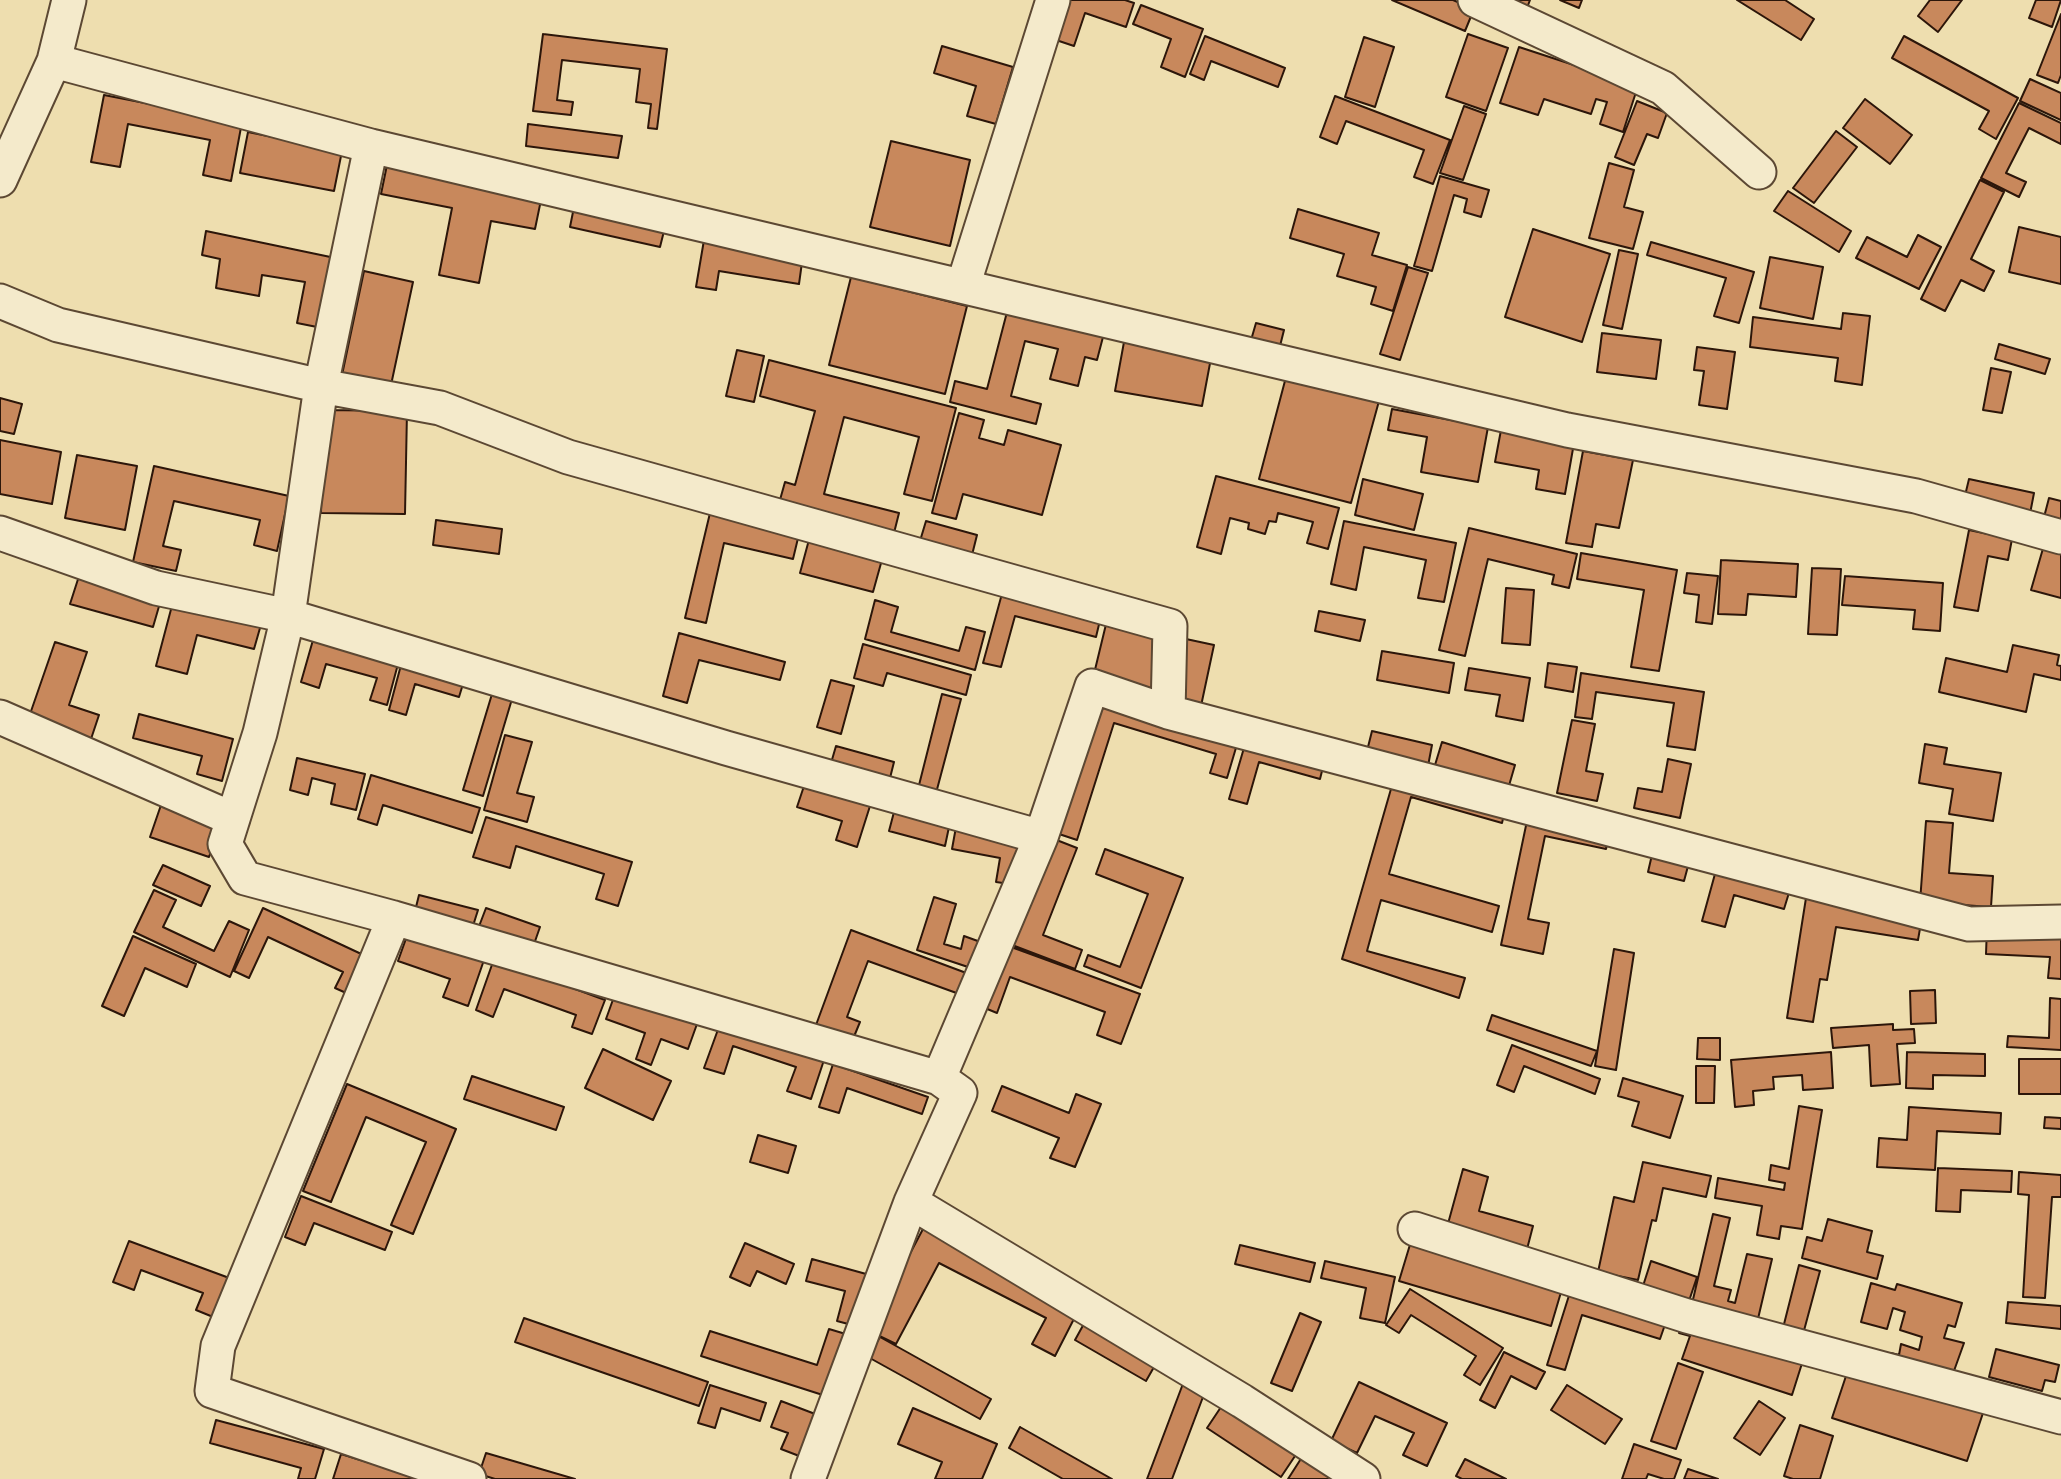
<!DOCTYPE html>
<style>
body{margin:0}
canvas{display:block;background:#eedeaf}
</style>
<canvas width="2061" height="1479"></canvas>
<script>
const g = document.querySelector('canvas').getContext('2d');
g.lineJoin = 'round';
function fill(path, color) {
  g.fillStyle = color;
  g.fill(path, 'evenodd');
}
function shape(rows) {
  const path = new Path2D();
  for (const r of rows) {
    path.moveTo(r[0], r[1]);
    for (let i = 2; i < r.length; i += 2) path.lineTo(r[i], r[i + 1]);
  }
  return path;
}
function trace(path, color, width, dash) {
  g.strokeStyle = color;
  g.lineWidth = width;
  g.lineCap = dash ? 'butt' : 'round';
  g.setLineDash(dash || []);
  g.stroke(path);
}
const building = shape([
 [1066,0,1125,0,1134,3,1126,27,1085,13,1074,46,1053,39,1066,0],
 [1392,0,1453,0,1474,9,1465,31,1392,0],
 [1508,0,1530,0,1527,8,1508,0],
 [1560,0,1582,0,1579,8,1560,0],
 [1737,0,1785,0,1814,19,1801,40,1737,0],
 [1930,0,1962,0,1938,32,1918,16,1930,0],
 [2036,0,2061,0,2052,27,2029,18,2036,0],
 [1141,5,1203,29,1185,77,1161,67,1171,39,1133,24,1141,5],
 [2061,14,2061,75,2058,83,2037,75,2061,14],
 [543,34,667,49,657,129,648,128,651,104,636,102,640,69,562,60,557,100,573,102,571,115,533,111,543,34],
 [1468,34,1508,48,1486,111,1446,97,1468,34],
 [1205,36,1285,68,1278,87,1211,61,1204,80,1190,74,1205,36],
 [1904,36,2018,98,1996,139,1979,129,1989,111,1892,58,1904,36],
 [1364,37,1394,47,1375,107,1345,97,1364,37],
 [942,46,1013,67,996,124,967,116,976,86,934,73,942,46],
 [1519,47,1638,86,1623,132,1600,124,1607,102,1596,99,1591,114,1544,99,1538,115,1500,103,1519,47],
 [2030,79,2061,93,2061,120,2020,101,2030,79],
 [104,95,242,122,231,181,203,175,210,140,128,124,120,167,91,162,104,95],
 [1335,96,1450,140,1433,184,1414,177,1424,150,1346,121,1337,144,1320,137,1335,96],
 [1865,99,1912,135,1890,164,1843,128,1865,99],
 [1637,101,1667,113,1658,138,1647,134,1634,165,1615,157,1637,101],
 [2019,103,2061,123,2061,144,2029,128,2006,173,2026,182,2019,197,1981,178,2019,103],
 [1464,106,1486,114,1463,180,1440,173,1464,106],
 [528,124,622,136,618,158,526,146,528,124],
 [1836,131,1857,147,1814,203,1793,188,1836,131],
 [248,132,342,151,334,191,240,173,248,132],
 [891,141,970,160,950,246,870,227,891,141],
 [1609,163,1634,170,1624,207,1643,212,1633,249,1589,238,1609,163],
 [387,165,542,195,535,229,491,221,479,283,439,275,452,208,381,194,387,165],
 [1440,176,1489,190,1481,217,1464,212,1467,199,1454,195,1432,271,1414,266,1440,176],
 [1980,180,2004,192,1971,259,1994,271,1984,291,1961,280,1945,311,1921,299,1980,180],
 [1788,191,1851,231,1839,252,1774,211,1788,191],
 [574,207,665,227,660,247,570,227,574,207],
 [1298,209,1379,233,1372,255,1407,265,1393,311,1371,304,1376,287,1337,276,1344,254,1290,238,1298,209],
 [2019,227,2061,237,2061,284,2009,272,2019,227],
 [1533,229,1610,254,1582,342,1505,317,1533,229],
 [206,231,340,259,327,329,297,323,305,282,262,275,259,296,216,288,220,259,202,255,206,231],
 [1918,235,1941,247,1919,289,1856,258,1867,237,1907,257,1918,235],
 [704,240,803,255,799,284,719,271,716,290,696,287,704,240],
 [1651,242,1754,272,1739,323,1714,316,1726,278,1647,255,1651,242],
 [1619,250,1638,254,1622,329,1603,325,1619,250],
 [1770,257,1823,267,1813,319,1760,308,1770,257],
 [1408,267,1428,273,1400,360,1380,354,1408,267],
 [364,271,413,282,391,385,342,375,364,271],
 [851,277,967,306,945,394,829,365,851,277],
 [1007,312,1103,337,1097,360,1085,357,1078,386,1050,379,1058,349,1025,341,1011,396,1041,404,1036,424,950,402,955,381,987,389,1007,312],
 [1843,313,1870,316,1862,385,1835,381,1838,358,1750,347,1753,317,1841,329,1843,313],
 [1256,323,1284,330,1278,354,1249,347,1256,323],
 [1602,333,1661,340,1656,379,1597,372,1602,333],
 [1124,342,1211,358,1202,406,1115,391,1124,342],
 [1999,344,2050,359,2045,374,1995,359,1999,344],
 [1697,347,1735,352,1727,409,1699,405,1704,371,1694,370,1697,347],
 [737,350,764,356,754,402,726,396,737,350],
 [769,360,956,408,932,501,904,494,919,437,844,417,824,494,899,513,893,537,778,507,785,482,795,485,815,411,760,396,769,360],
 [1991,368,2011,372,2002,413,1983,410,1991,368],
 [1286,377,1379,401,1351,503,1259,479,1286,377],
 [0,398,22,404,14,434,0,431,0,398],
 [1392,409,1488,427,1478,482,1421,472,1427,437,1388,430,1392,409],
 [323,410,407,411,405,514,321,513,323,410],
 [959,413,984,420,979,438,1004,445,1008,430,1061,445,1042,515,963,494,956,519,932,513,959,413],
 [1501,430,1574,443,1565,494,1536,489,1539,470,1495,462,1501,430],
 [0,440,61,452,52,504,0,494,0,440],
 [1583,451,1633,460,1619,528,1596,524,1592,547,1566,543,1583,451],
 [77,455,137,466,125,530,65,518,77,455],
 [154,466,289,496,277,551,254,545,260,520,174,501,163,546,181,550,176,571,133,562,154,466],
 [1216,476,1339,508,1328,549,1307,543,1313,522,1278,513,1276,522,1269,521,1265,534,1248,529,1249,523,1230,518,1221,554,1197,547,1216,476],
 [1363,479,1423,494,1414,530,1355,515,1363,479],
 [1969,479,2034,493,2029,519,1963,504,1969,479],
 [2049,498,2061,501,2061,525,2043,521,2049,498],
 [710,513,799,534,793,559,724,543,706,623,685,618,710,513],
 [436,520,502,529,499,554,433,545,436,520],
 [926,521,977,535,972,555,920,541,926,521],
 [1344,521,1456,543,1444,602,1418,598,1426,560,1364,547,1356,590,1331,584,1344,521],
 [1469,528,1577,554,1569,588,1552,584,1554,575,1488,559,1465,656,1439,650,1469,528],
 [1969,530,2012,539,2008,560,1988,556,1978,611,1954,607,1969,530],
 [810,536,883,556,873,592,800,573,810,536],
 [2044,545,2061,550,2061,598,2031,590,2044,545],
 [1581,553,1677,570,1659,671,1631,667,1644,590,1577,579,1581,553],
 [1721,560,1798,564,1796,597,1748,594,1746,615,1718,614,1721,560],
 [1812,568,1841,569,1837,635,1808,634,1812,568],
 [80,573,162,596,153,627,70,604,80,573],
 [1687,573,1718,576,1712,624,1696,622,1699,595,1684,593,1687,573],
 [1845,576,1943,583,1940,631,1913,629,1915,610,1842,605,1845,576],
 [1506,588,1534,590,1530,645,1502,643,1506,588],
 [1003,590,1101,616,1096,637,1015,616,1001,667,983,663,1003,590],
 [174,598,262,621,254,649,197,635,187,674,156,666,174,598],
 [875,600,898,607,891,632,959,651,966,627,985,632,975,670,865,639,875,600],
 [1319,611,1365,620,1360,641,1315,631,1319,611],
 [1108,616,1166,630,1151,692,1093,678,1108,616],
 [679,633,785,662,780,680,699,660,687,703,663,696,679,633],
 [1186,639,1214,645,1201,706,1172,700,1186,639],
 [313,640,398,664,387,705,370,700,377,678,326,664,319,688,301,682,313,640],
 [55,642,87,652,69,705,99,715,91,739,29,717,55,642],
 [863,644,971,675,966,695,887,673,883,686,854,678,863,644],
 [2013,645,2059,655,2057,665,2061,666,2061,680,2034,674,2026,712,1939,692,1946,658,2007,672,2013,645],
 [1382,651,1454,663,1449,693,1377,680,1382,651],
 [1548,663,1577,667,1573,692,1545,687,1548,663],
 [401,665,463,684,459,697,415,684,406,715,389,710,401,665],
 [1469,668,1530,678,1523,721,1496,716,1500,695,1465,690,1469,668],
 [1581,673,1704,692,1695,750,1667,746,1674,703,1596,692,1592,719,1575,717,1581,673],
 [831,680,854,686,841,734,817,727,831,680],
 [492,694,512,699,483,796,463,790,492,694],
 [942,694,961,699,935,797,917,793,942,694],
 [1098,698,1238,741,1227,778,1210,773,1216,754,1114,723,1077,840,1056,833,1098,698],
 [139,714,233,739,222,781,197,774,202,756,133,738,139,714],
 [1572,720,1595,724,1586,771,1603,774,1597,801,1557,793,1572,720],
 [1372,731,1432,745,1428,766,1367,751,1372,731],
 [505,735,532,742,517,793,534,797,527,822,484,810,505,735],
 [1246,741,1324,763,1320,779,1259,762,1247,804,1229,799,1246,741],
 [1442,742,1515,765,1508,789,1435,765,1442,742],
 [1925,744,1947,748,1944,764,2001,773,1993,821,1949,814,1953,789,1919,783,1925,744],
 [836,746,894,762,888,786,829,770,836,746],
 [297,758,365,774,356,810,331,804,335,784,312,778,308,795,290,790,297,758],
 [1668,759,1691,764,1680,818,1634,808,1638,788,1662,792,1668,759],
 [371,775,480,808,472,833,383,805,377,825,358,819,371,775],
 [1395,775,1506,806,1502,823,1411,797,1389,874,1499,906,1492,932,1381,900,1367,951,1465,978,1459,998,1342,959,1395,775],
 [804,786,870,806,857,847,836,840,842,821,797,807,804,786],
 [161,805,220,826,209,857,150,837,161,805],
 [894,812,949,827,945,846,889,831,894,812],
 [1528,816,1610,833,1606,849,1545,836,1528,919,1549,923,1543,954,1501,945,1528,816],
 [486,817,632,862,618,906,596,899,604,874,516,846,510,868,473,857,486,817],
 [1926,821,1953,823,1949,873,1993,876,1991,907,1920,902,1926,821],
 [956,827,1025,841,1017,885,996,882,1000,858,952,849,956,827],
 [1054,839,1077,848,1043,935,1082,950,1075,969,1012,945,1054,839],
 [1654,846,1691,855,1684,881,1648,872,1654,846],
 [1105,849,1183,878,1141,988,1084,966,1088,955,1120,967,1148,894,1096,874,1105,849],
 [1718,863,1792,883,1784,909,1734,895,1725,927,1702,921,1718,863],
 [163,865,210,886,201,906,153,885,163,865],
 [154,890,176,900,163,927,214,951,229,921,249,930,230,977,134,932,154,890],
 [419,895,478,910,472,929,414,915,419,895],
 [934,897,956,904,944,944,961,949,964,936,986,944,977,970,917,950,934,897],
 [1806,898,1922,917,1918,940,1836,927,1827,980,1820,979,1813,1022,1787,1018,1806,898],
 [263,908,372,959,355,997,335,988,343,972,268,937,249,978,234,971,263,908],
 [486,908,540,927,533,947,478,929,486,908],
 [1987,926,2061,930,2061,979,2048,978,2050,957,1986,954,1987,926],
 [851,930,969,974,962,995,868,961,847,1017,860,1022,853,1039,816,1025,851,930],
 [408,933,484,960,468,1006,443,997,450,979,398,961,408,933],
 [133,936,196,964,187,987,145,968,124,1016,102,1006,133,936],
 [1003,944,1140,994,1121,1044,1097,1035,1105,1012,1010,977,997,1013,980,1006,1003,944],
 [1614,949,1634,953,1616,1070,1595,1066,1614,949],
 [494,959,605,1000,592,1034,572,1027,576,1015,504,989,493,1017,476,1010,494,959],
 [1935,990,1936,1023,1911,1024,1910,991,1935,990],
 [615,994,697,1024,688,1049,661,1039,651,1065,636,1059,645,1033,606,1019,615,994],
 [2050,998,2061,999,2061,1050,2007,1047,2008,1036,2049,1038,2050,998],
 [1492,1015,1597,1051,1591,1066,1487,1030,1492,1015],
 [720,1024,824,1060,811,1099,787,1091,796,1067,733,1046,724,1074,704,1068,720,1024],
 [1893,1024,1893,1030,1914,1029,1915,1043,1897,1044,1900,1084,1871,1086,1869,1045,1833,1048,1831,1028,1893,1024],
 [1698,1038,1720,1038,1720,1060,1697,1059,1698,1038],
 [1512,1045,1600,1079,1595,1094,1524,1066,1514,1092,1497,1085,1512,1045],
 [603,1049,671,1081,653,1120,585,1088,603,1049],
 [1831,1052,1833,1088,1803,1090,1802,1075,1773,1077,1774,1089,1753,1091,1754,1105,1735,1107,1731,1060,1831,1052],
 [1907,1052,1985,1054,1985,1076,1933,1075,1933,1089,1906,1088,1907,1052],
 [2019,1059,2061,1059,2061,1094,2019,1094,2019,1059],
 [833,1064,928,1097,922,1114,847,1088,839,1113,819,1107,833,1064],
 [1696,1066,1715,1066,1714,1103,1696,1103,1696,1066],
 [472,1076,564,1107,556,1130,464,1099,472,1076],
 [1623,1078,1683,1096,1670,1138,1632,1126,1639,1102,1618,1096,1623,1078],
 [347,1084,456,1129,413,1234,391,1225,426,1142,366,1117,331,1202,303,1191,347,1084],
 [1002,1086,1069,1113,1076,1094,1101,1104,1075,1167,1050,1158,1059,1138,992,1111,1002,1086],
 [1799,1106,1822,1110,1802,1229,1781,1226,1779,1239,1757,1235,1762,1206,1715,1198,1718,1178,1784,1190,1785,1183,1769,1180,1771,1165,1789,1169,1799,1106],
 [1909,1107,2001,1113,2000,1134,1937,1131,1935,1170,1877,1167,1879,1138,1907,1140,1909,1107],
 [2045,1117,2061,1118,2061,1129,2044,1128,2045,1117],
 [758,1135,796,1146,788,1173,750,1162,758,1135],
 [1643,1162,1711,1176,1706,1197,1663,1188,1656,1221,1652,1220,1638,1280,1598,1272,1614,1197,1634,1202,1643,1162],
 [1938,1168,2012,1171,2011,1192,1961,1190,1960,1212,1936,1211,1938,1168],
 [1463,1169,1488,1177,1479,1211,1533,1226,1526,1253,1446,1231,1463,1169],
 [2019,1172,2061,1175,2061,1197,2052,1197,2045,1298,2023,1297,2029,1195,2018,1194,2019,1172],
 [301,1196,392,1232,385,1250,314,1223,305,1245,285,1237,301,1196],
 [1713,1214,1730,1218,1714,1286,1731,1290,1728,1301,1735,1303,1747,1254,1772,1259,1757,1323,1691,1308,1713,1214],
 [1828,1219,1872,1231,1867,1252,1883,1256,1877,1279,1802,1258,1807,1237,1822,1241,1828,1219],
 [923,1229,1079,1309,1055,1356,1032,1344,1046,1318,939,1263,896,1344,869,1331,923,1229],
 [1412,1238,1564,1282,1551,1326,1399,1281,1412,1238],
 [129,1241,232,1279,218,1319,196,1310,203,1293,141,1270,134,1290,113,1282,129,1241],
 [745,1243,794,1264,786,1284,757,1271,750,1286,730,1277,745,1243],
 [1240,1245,1315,1263,1310,1282,1235,1264,1240,1245],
 [812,1259,877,1277,863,1328,837,1321,845,1291,806,1281,812,1259],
 [1325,1261,1395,1277,1385,1323,1360,1318,1366,1288,1321,1278,1325,1261],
 [1651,1261,1697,1277,1689,1301,1643,1286,1651,1261],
 [1799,1265,1820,1271,1802,1338,1782,1332,1799,1265],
 [1871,1283,1895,1290,1897,1284,1962,1303,1955,1327,1948,1325,1944,1338,1964,1343,1950,1382,1888,1364,1891,1353,1899,1355,1901,1344,1919,1350,1922,1337,1900,1330,1905,1312,1893,1308,1887,1329,1861,1322,1871,1283],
 [1572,1286,1668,1316,1660,1339,1582,1315,1565,1370,1547,1365,1572,1286],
 [1410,1289,1503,1348,1480,1385,1464,1375,1476,1356,1411,1315,1399,1333,1386,1325,1410,1289],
 [2008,1302,2061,1306,2061,1329,2006,1323,2008,1302],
 [1300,1313,1321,1322,1292,1391,1271,1383,1300,1313],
 [524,1318,708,1382,699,1406,515,1342,524,1318],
 [1683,1319,1804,1357,1792,1395,1682,1359,1690,1336,1679,1333,1683,1319],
 [1086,1320,1158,1360,1146,1381,1075,1340,1086,1320],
 [829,1329,849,1335,829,1397,701,1356,710,1331,817,1365,829,1329],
 [880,1337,991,1399,980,1419,868,1357,880,1337],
 [1996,1349,2059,1365,2055,1382,2045,1380,2042,1391,1989,1377,1996,1349],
 [1504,1352,1545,1372,1536,1389,1511,1376,1495,1408,1480,1400,1504,1352],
 [1678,1363,1703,1372,1676,1449,1651,1441,1678,1363],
 [1849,1367,1984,1410,1967,1461,1832,1418,1849,1367],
 [1184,1381,1206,1389,1172,1479,1147,1479,1184,1381],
 [1359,1382,1447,1423,1427,1466,1403,1455,1414,1433,1375,1416,1357,1453,1331,1441,1359,1382],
 [710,1385,766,1403,760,1421,721,1408,715,1428,698,1423,710,1385],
 [1567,1385,1622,1419,1605,1444,1551,1410,1567,1385],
 [1227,1398,1301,1447,1281,1477,1207,1428,1227,1398],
 [781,1401,823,1417,807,1459,781,1449,788,1433,771,1427,781,1401],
 [1759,1401,1785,1418,1760,1455,1734,1438,1759,1401],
 [913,1408,997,1444,982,1479,935,1479,942,1462,898,1444,913,1408],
 [216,1420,324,1449,315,1479,298,1479,301,1468,210,1443,216,1420],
 [1800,1425,1833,1436,1820,1479,1793,1479,1784,1476,1800,1425],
 [1020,1427,1112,1479,1063,1479,1009,1448,1020,1427],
 [1634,1444,1681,1460,1674,1479,1664,1479,1648,1474,1646,1479,1622,1479,1634,1444],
 [486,1453,575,1479,495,1479,479,1474,486,1453],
 [341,1454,422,1479,333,1479,341,1454],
 [1304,1454,1344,1479,1288,1479,1304,1454],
 [1465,1459,1506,1479,1462,1479,1456,1476,1465,1459],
 [1688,1469,1718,1479,1684,1479,1688,1469]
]);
fill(building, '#c8885c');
trace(building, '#2c160a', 2);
const street = shape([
 [1475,0,1663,88,1759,172],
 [54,61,371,146],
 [0,180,54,61,69,0],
 [963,286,1053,0],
 [0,301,58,325,321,386,440,408,568,457,1170,626,1168,712],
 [0,533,156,588,288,616,726,748,1041,837],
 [0,717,233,819],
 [394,918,218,1346,212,1391,469,1479],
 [939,1078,394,918,245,878,225,844,260,733,288,616,321,386,371,146,1567,430,1916,496,2061,537],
 [911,1202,1242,1401,1363,1479],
 [1415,1229,1687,1316,2061,1417],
 [808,1479,911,1202,960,1093,939,1078,1041,837,1092,686,1168,712,1969,924,2061,922]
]);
trace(street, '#5c4833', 37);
trace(street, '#f4eacb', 33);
</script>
